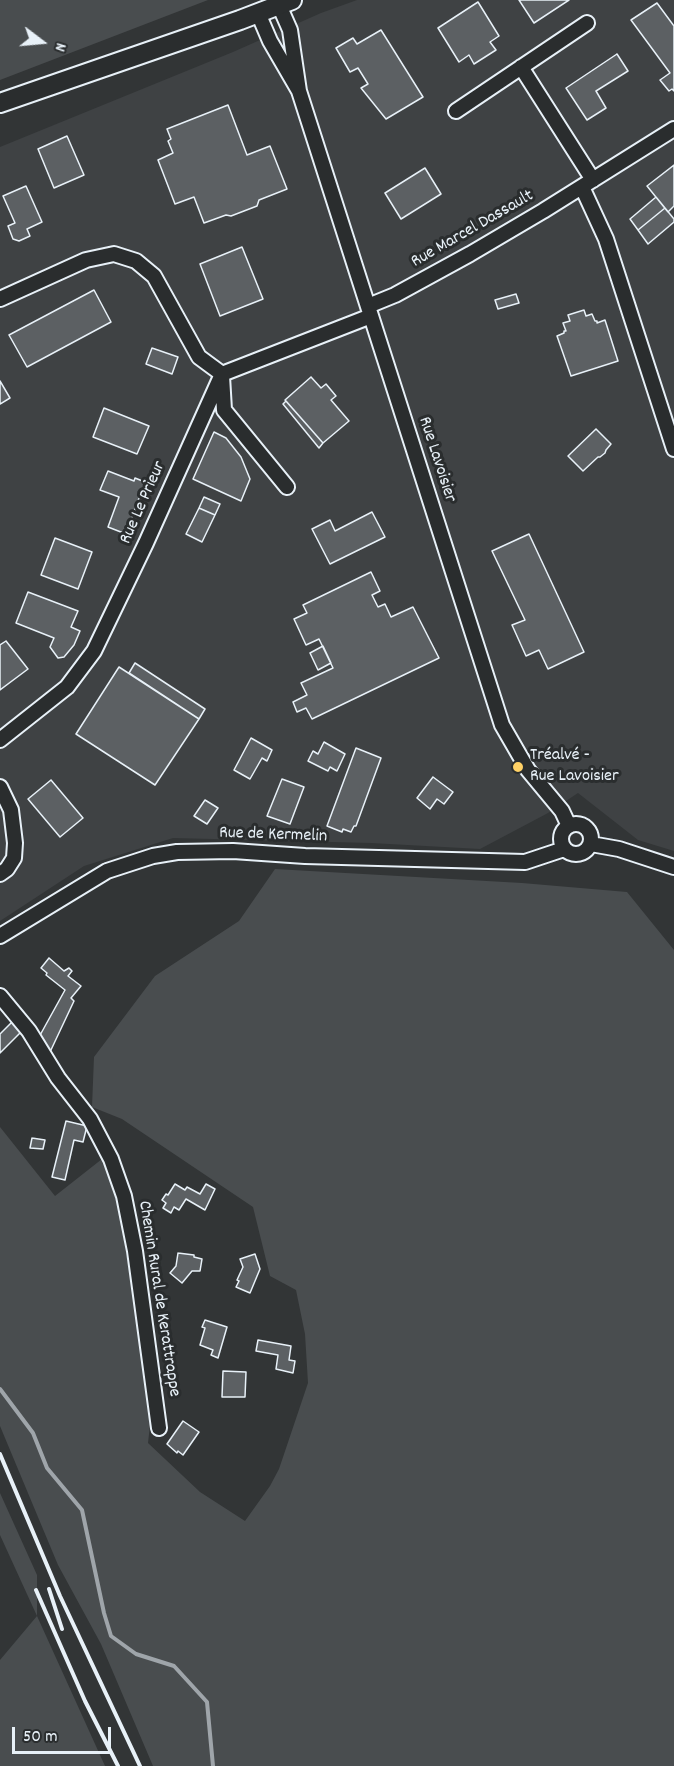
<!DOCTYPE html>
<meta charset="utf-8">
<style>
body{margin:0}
#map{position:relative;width:674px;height:1766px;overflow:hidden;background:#323536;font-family:Dekko,sans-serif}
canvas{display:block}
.north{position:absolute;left:12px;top:12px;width:60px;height:60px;-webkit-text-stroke:4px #2a2d2e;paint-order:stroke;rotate:106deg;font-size:16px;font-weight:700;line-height:24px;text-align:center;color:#e8f1f8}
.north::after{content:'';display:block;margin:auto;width:21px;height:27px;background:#e8f1f8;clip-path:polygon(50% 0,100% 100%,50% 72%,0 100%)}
.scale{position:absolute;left:12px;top:1727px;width:99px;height:27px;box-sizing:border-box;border:3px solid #e8f1f8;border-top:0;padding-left:8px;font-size:18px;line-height:21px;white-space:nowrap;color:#e8f1f8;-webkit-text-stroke:4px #2a2d2e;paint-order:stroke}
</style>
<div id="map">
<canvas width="674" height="1766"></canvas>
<div class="north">N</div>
<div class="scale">50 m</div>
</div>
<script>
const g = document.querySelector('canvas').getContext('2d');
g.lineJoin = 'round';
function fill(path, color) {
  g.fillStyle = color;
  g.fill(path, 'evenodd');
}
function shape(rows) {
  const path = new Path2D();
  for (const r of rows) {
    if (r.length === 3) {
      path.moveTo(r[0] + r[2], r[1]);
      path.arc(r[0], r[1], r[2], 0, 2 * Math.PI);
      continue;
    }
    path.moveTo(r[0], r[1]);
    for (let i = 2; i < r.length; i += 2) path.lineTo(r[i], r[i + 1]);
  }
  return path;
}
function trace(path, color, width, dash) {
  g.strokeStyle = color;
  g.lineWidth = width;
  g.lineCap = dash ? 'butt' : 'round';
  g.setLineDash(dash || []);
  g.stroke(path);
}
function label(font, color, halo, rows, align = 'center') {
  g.font = font + ' Dekko,sans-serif';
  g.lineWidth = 6;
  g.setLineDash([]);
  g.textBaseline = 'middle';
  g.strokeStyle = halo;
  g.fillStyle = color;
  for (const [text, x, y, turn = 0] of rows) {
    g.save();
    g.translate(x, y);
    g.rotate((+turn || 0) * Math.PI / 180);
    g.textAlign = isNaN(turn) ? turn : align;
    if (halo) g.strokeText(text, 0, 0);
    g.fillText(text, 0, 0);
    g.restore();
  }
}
fill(shape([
 [357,0,674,0,674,851,638,840,578,793,548,813,480,849,371,843,173,838,84,866,0,921,0,147,233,52,321,13]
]), '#3f4244');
fill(shape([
 [0,0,208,0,0,80],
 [275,869,522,883,627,892,674,950,674,1766,153,1766,101,1644,58,1565,0,1426,0,1127,55,1196,102,1159,118,1204,136,1310,150,1425,148,1443,200,1492,245,1521,270,1486,279,1469,308,1383,305,1334,296,1290,270,1276,253,1207,122,1119,92,1107,94,1057,155,976,239,921],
 [0,1493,37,1575,37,1616,105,1766,0,1766,0,1660,37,1616,0,1535]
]), '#494d4f');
trace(shape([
 [0,1389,33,1433,47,1468,82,1510,104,1613,111,1636,136,1654,174,1666,207,1702,213,1766]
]), '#9fa5aa', 4);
const building = shape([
 [519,0,569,0,534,23,519,0],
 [478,2,499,36,490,42,496,50,474,64,469,55,459,62,438,28,478,2],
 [657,3,674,26,674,91,672,89,669,91,660,80,670,73,631,20,657,3],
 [381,30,423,97,386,119,361,88,368,84,358,68,350,72,336,48,353,38,357,44,381,30],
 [617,54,628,71,596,91,606,108,587,120,566,88,617,54],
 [228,105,247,155,270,146,287,189,259,200,257,206,231,216,226,215,204,223,194,197,175,204,158,160,173,153,168,141,171,139,167,129,228,105],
 [67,136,84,175,54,188,38,149,67,136],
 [674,165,674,206,668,212,647,186,674,165],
 [425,168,441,194,401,219,385,193,425,168],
 [26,186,42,222,27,229,30,236,19,241,13,239,8,226,15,223,3,196,26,186],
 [656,197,665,208,638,230,630,219,656,197],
 [665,208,674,219,674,222,648,244,638,230,665,208],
 [242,247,263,299,220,316,200,264,242,247],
 [94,290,111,322,27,367,9,335,94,290],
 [516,294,519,303,498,309,495,300,516,294],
 [584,310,586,316,592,314,595,321,597,321,597,323,605,320,618,361,571,376,557,336,564,333,564,331,566,331,563,323,570,321,568,315,584,310],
 [152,348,178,357,172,374,146,364,152,348],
 [311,377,321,388,326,384,336,396,331,400,349,421,323,443,285,400,311,377],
 [0,381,10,398,0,404,0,381],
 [286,401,323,443,319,448,283,404,286,401],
 [104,408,149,426,137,454,93,437,104,408],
 [596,429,611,444,606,450,605,453,600,457,598,457,583,471,568,456,596,429],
 [214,432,226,438,241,457,250,479,241,501,193,479,214,432],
 [108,471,134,481,135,478,145,482,126,534,108,527,119,497,100,490,108,471],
 [204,497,220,504,215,515,199,508,204,497],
 [199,508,215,515,202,542,186,534,199,508],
 [372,512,385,537,330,564,312,529,330,520,335,531,372,512],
 [529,534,584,652,548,669,539,650,526,656,512,625,525,620,492,551,529,534],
 [55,538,92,552,78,589,41,575,55,538],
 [371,572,380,591,372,595,378,607,385,604,391,617,413,607,439,658,312,719,306,708,297,712,293,702,307,695,301,683,333,668,319,639,306,645,294,619,307,613,303,605,371,572],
 [28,592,78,611,71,627,80,631,74,645,64,657,58,658,50,647,54,638,16,623,28,592],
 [6,641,28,669,0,690,0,645,6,641],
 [323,646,331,663,318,670,310,653,323,646],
 [135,663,205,709,199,719,129,673,135,663],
 [119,667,199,719,155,785,76,734,119,667],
 [251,738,272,750,267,761,262,758,250,779,234,770,251,738],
 [324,742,345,754,337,771,330,767,328,771,308,761,313,751,318,754,324,742],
 [356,748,381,758,356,826,354,826,351,832,343,829,342,832,327,826,356,748],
 [433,777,453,792,444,804,437,799,430,809,417,798,433,777],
 [282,779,304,787,290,824,267,816,282,779],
 [51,780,83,818,60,837,28,799,51,780],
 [205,800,218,808,207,824,194,816,205,800],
 [49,958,64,971,69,968,72,971,68,976,81,986,71,998,74,1001,50,1052,39,1037,65,990,46,975,47,973,41,968,49,958],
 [14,1020,23,1030,0,1053,0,1034,14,1020],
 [66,1121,87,1126,83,1142,74,1140,65,1180,52,1177,66,1121],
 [32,1138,45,1140,43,1149,30,1148,32,1138],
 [175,1184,185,1190,187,1187,200,1194,206,1184,215,1189,205,1210,186,1199,179,1210,174,1207,171,1213,163,1208,166,1203,162,1200,166,1194,168,1195,175,1184],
 [178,1253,194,1255,194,1257,202,1259,200,1271,192,1271,182,1283,170,1273,176,1266,178,1253],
 [255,1254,260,1269,250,1293,236,1287,239,1281,237,1280,243,1267,240,1259,255,1254],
 [205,1320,227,1327,218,1358,211,1355,213,1350,200,1345,205,1328,202,1327,205,1320],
 [258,1340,291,1346,289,1360,295,1361,293,1373,276,1369,278,1355,256,1351,258,1340],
 [223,1371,246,1372,245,1397,222,1397,223,1371],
 [183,1421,199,1432,183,1455,178,1451,177,1453,167,1444,183,1421]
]);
fill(building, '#5c6063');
trace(building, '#e8f1f8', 1.5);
const minor = shape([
 [258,13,270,41,299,91,290,30,279,5],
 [521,67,593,180],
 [299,91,502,725,528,770,562,811,569,826],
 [456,111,587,23],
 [582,187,606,239,674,449],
 [0,299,86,260,114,254,136,261,154,276,199,357,222,374,371,316],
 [368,306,395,295,470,254,543,211,674,129],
 [222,376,224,410,287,487],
 [0,740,67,687,94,651,146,543,222,374],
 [0,787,11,810,15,843,14,858,7,869,0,874],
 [576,839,15],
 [591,844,619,849,674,867],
 [0,936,107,871,153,856,177,852,233,851,305,856,525,862,564,849],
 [0,996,29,1031,58,1078,90,1119,111,1159,124,1196,135,1251,159,1428]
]);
const major = shape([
 [0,103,240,20,292,0]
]);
trace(minor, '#e8f1f8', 18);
trace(major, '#e8f1f8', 22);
trace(minor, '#2a2d2e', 14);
trace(major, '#2a2d2e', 18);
trace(shape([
 [0,1454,60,1596,140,1766],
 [49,1589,62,1629],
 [36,1590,85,1701,118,1766]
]), '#e8f1f8', 4);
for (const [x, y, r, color] of [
 [518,767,6,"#ffd166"]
]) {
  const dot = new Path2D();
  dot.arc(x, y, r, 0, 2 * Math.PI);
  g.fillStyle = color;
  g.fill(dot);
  trace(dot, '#2a2d2e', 2);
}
label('18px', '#e8f1f8', '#2a2d2e', [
 ["Rue Marcel Dassault",473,230,-30],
 ["Rue Lavoisier",436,460,72],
 ["Rue Le Prieur",144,503,-66],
 ["Rue de Kermelin",273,836,2],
 ["Chemin Rural de Kerattrappe",158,1299,81]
]);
label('18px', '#e8f1f8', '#2a2d2e', [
 ["Tréalvé -",530,757],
 ["Rue Lavoisier",530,778]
], 'left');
</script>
